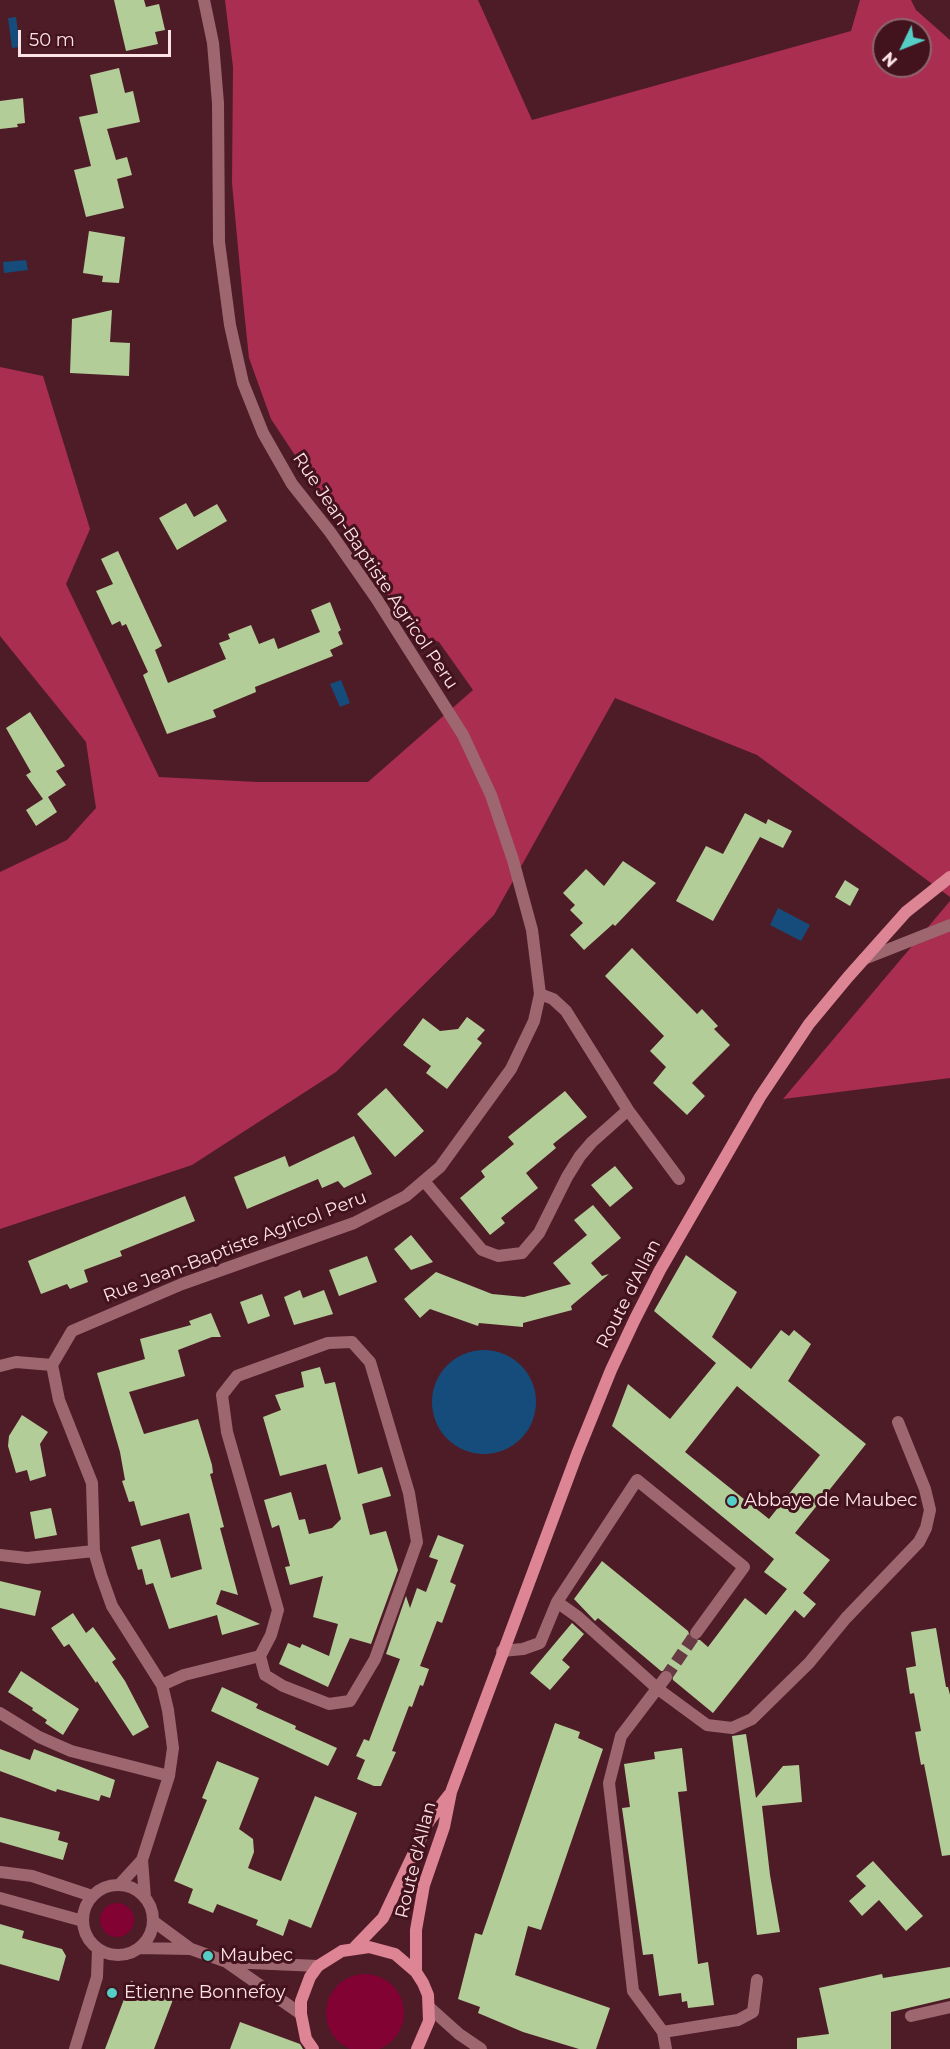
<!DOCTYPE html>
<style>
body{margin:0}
#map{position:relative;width:950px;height:2049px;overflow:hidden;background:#4e1c27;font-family:Montserrat,sans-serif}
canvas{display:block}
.north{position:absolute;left:872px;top:18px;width:60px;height:60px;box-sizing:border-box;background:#42121d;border:2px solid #8d666d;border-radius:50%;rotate:227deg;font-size:16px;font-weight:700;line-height:24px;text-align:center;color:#fee3e6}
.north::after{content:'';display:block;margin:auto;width:21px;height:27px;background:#55cec5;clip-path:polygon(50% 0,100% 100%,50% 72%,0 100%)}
.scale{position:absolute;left:18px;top:30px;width:153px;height:27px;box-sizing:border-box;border:3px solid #fee3e6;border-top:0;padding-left:8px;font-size:18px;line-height:21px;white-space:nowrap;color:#fee3e6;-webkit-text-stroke:4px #42121d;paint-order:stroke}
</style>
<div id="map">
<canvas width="950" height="2049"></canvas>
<div class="north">N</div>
<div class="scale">50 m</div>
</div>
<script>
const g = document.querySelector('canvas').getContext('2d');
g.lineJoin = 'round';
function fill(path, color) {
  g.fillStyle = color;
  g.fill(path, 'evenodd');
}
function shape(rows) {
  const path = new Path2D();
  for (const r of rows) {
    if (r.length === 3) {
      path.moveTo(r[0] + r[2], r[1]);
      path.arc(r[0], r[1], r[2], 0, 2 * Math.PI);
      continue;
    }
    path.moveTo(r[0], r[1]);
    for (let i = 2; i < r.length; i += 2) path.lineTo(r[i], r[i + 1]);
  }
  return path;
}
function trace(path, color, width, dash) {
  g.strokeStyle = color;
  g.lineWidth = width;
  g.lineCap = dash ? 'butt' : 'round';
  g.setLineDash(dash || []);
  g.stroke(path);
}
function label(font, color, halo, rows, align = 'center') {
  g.font = font + ' Montserrat,sans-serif';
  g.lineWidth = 6;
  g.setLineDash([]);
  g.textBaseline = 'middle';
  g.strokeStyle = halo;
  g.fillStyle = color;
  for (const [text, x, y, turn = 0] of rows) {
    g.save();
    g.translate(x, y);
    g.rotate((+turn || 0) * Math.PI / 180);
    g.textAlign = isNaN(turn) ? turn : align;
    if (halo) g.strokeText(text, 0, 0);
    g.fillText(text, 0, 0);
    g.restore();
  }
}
fill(shape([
 [117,1920,17],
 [365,2013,39]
]), '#810233');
fill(shape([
 [225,0,478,0,532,120,851,31,860,0,911,0,916,10,950,40,950,897,757,755,615,698,494,915,336,1072,192,1165,0,1229,0,872,67,840,96,808,86,742,0,636,0,367,43,376,90,529,66,584,159,777,257,782,368,782,473,690,439,642,412,632,271,419,249,358,243,301,232,183,233,67],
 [884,30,920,30,920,66,884,66],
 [950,901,950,1078,783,1099]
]), '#aa2e50');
fill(shape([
 [16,17,20,47,12,48,8,18],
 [26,260,28,270,4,273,3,262],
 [341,680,350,703,340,707,330,684],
 [778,908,810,925,801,941,770,925],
 [484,1402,52]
]), '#164c7b');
fill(shape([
 [114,0,144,0,146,7,159,4,165,30,155,32,158,44,126,51],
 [119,68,125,93,133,91,140,122,107,129,116,160,127,157,132,175,117,179,124,208,86,217,74,170,91,166,79,117,98,113,90,75],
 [23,98,25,123,17,124,18,127,0,129,0,101],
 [89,231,125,237,119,283,102,282,103,276,83,273],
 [112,310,110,342,130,343,129,376,70,373,72,319],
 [186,503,194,517,217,504,227,521,177,550,159,518],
 [118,551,162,646,155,650,168,683,226,659,219,643,230,639,228,634,251,625,259,644,274,638,278,649,320,632,311,610,330,602,341,630,338,632,343,644,330,650,333,656,255,687,256,692,213,710,216,717,167,734,143,675,148,672,126,624,122,626,120,621,112,625,96,591,113,584,101,559],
 [30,712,65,766,56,771,66,785,48,797,57,812,36,826,26,810,43,799,26,775,31,772,6,728],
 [745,813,766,824,768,819,792,831,783,848,760,837,713,921,676,901,706,846,723,854],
 [623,861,656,883,615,926,613,924,584,950,570,935,583,923,570,910,575,905,563,893,586,869,604,886],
 [845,880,859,889,850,906,835,897],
 [632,948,697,1014,702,1009,718,1026,714,1029,730,1045,692,1083,705,1096,687,1115,653,1083,666,1067,650,1051,664,1036,605,976],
 [467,1017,485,1030,477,1039,482,1043,447,1089,426,1073,431,1066,403,1045,423,1018,440,1031,458,1029],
 [386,1088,424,1131,395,1157,357,1114],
 [565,1091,587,1117,553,1144,556,1148,526,1173,538,1188,501,1218,505,1223,490,1235,460,1198,485,1177,481,1171,514,1144,508,1137],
 [354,1136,372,1174,344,1188,338,1181,322,1188,318,1179,247,1209,234,1177,285,1156,289,1167],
 [615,1166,633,1188,610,1207,591,1185],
 [185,1196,195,1221,120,1251,122,1256,84,1270,88,1282,70,1289,67,1284,41,1294,28,1261],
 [593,1205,621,1238,591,1263,602,1276,609,1274,571,1306,572,1310,523,1323,523,1327,479,1323,478,1326,430,1309,420,1318,404,1299,436,1272,492,1294,524,1297,571,1284,553,1263,587,1235,574,1220],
 [411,1235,433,1262,411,1270,394,1249],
 [686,1255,737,1292,712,1337,751,1369,781,1330,789,1336,794,1330,811,1344,788,1381,866,1444,795,1533,830,1560,803,1593,816,1604,804,1618,795,1610,713,1713,673,1680,671,1671,661,1671,598,1618,595,1621,574,1599,602,1561,688,1631,691,1639,700,1640,708,1647,745,1598,766,1615,787,1589,764,1572,774,1559,612,1426,628,1384,670,1419,716,1363,654,1311],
 [737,1386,820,1455,769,1519,685,1452],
 [367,1256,377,1282,339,1296,329,1270],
 [300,1290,303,1298,324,1290,333,1314,294,1325,284,1297],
 [262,1294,270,1316,248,1324,240,1302],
 [211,1313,221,1337,212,1337,178,1350,185,1376,129,1392,144,1434,198,1419,212,1465,213,1473,210,1474,224,1527,220,1528,238,1595,221,1590,216,1604,260,1624,222,1635,217,1615,169,1629,153,1583,146,1585,142,1569,138,1570,131,1547,160,1539,171,1578,202,1569,189,1513,141,1526,134,1501,129,1502,122,1481,125,1480,120,1452,97,1373,145,1359,140,1339,191,1325,189,1321],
 [320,1367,325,1384,335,1382,358,1474,382,1467,391,1496,362,1504,370,1535,386,1531,398,1570,371,1644,350,1638,328,1687,279,1664,288,1643,300,1648,302,1644,329,1656,338,1624,313,1617,323,1576,290,1585,285,1567,290,1566,279,1525,272,1528,264,1500,291,1492,299,1520,305,1519,309,1534,332,1528,341,1519,326,1464,280,1476,263,1417,281,1410,275,1395,304,1387,301,1372],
 [22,1415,48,1432,40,1444,46,1476,30,1481,27,1470,16,1473,8,1446,9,1436],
 [51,1508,57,1535,35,1539,30,1512],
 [438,1535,464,1545,450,1582,456,1585,442,1623,437,1621,420,1666,429,1669,423,1686,420,1685,412,1707,409,1706,392,1751,396,1752,381,1786,374,1786,357,1779,365,1760,356,1756,364,1739,369,1741,400,1659,386,1654,406,1596,410,1608,417,1588,426,1592,438,1560,429,1557],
 [0,1581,41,1591,35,1616,0,1608],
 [73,1613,86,1633,93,1627,116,1659,112,1662,125,1681,149,1727,133,1736,97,1681,96,1683,69,1644,64,1647,51,1628],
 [572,1623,584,1634,562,1660,570,1667,550,1690,530,1673],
 [936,1628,946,1687,948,1687,950,1695,950,1855,942,1856,924,1764,921,1765,915,1732,921,1731,914,1693,910,1694,906,1668,916,1666,911,1632],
 [21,1671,79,1709,63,1735,45,1723,47,1720,32,1710,33,1708,8,1692],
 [222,1687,258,1704,256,1708,296,1726,295,1729,337,1748,328,1766,211,1711],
 [555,1723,580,1732,578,1738,603,1749,541,1930,528,1926,515,1975,610,2008,596,2049,579,2049,523,2032,478,2013,480,2007,458,1999,475,1933,482,1935],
 [746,1734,756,1798,783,1766,799,1765,802,1802,762,1806,770,1875,780,1932,757,1935,732,1736],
 [682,1748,687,1791,678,1792,698,1964,708,1962,714,2005,688,2008,687,2001,682,2002,681,1993,659,1996,653,1954,643,1955,622,1808,630,1807,624,1764,655,1759,654,1752],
 [0,1749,30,1760,34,1749,115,1780,110,1798,101,1795,99,1801,57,1789,56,1792,0,1771],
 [217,1761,259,1778,239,1829,253,1839,254,1852,248,1868,281,1881,315,1796,357,1813,311,1928,289,1919,283,1936,256,1925,258,1920,217,1904,213,1913,188,1903,193,1889,174,1881,207,1800,202,1798],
 [0,1817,60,1832,58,1840,68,1843,63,1860,0,1842],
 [873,1861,923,1916,906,1931,879,1900,862,1916,849,1901,866,1886,856,1876],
 [0,1924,24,1931,22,1938,62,1949,66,1956,59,1981,0,1964],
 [950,1967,950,1998,891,2012,891,2049,797,2049,797,2038,829,2034,819,1988,882,1974,883,1978],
 [131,1981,174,1997,154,2049,105,2049],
 [240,2022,300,2044,303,2049,230,2049]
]), '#b3cd99');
trace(shape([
 [666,1677,696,1633]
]), '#683a44', 12, [12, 6]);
trace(shape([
 [864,959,950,925],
 [540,994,553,999,566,1011,628,1110,679,1179],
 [424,1181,482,1250,498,1256,522,1253,539,1233,567,1177,580,1156,592,1142,628,1110],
 [352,1342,370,1362,409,1493,417,1542,375,1659,350,1701,329,1704,283,1686,265,1675,260,1656,271,1635,278,1610,227,1432,222,1395,237,1376,328,1343,352,1342],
 [52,1365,72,1331,182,1284,354,1223,406,1196,440,1167,511,1069,534,1021,540,994,532,930,513,860,491,795,463,735,376,598,330,532,292,484,263,433,243,383,230,325,219,242,218,103,213,43,204,0],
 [52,1365,59,1400,92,1483,94,1551,101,1575,112,1606,162,1685,168,1710,173,1748,169,1776,142,1860,145,1898],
 [0,1366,16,1362,52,1365],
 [0,1555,27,1558,94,1551],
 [557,1602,637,1480,744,1567,696,1633],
 [502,1651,523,1649,540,1643,557,1602,578,1617,658,1689,707,1725,732,1728,752,1719,809,1663,846,1618,919,1542,926,1528,930,1510,925,1489,898,1422],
 [162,1685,184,1675,260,1656],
 [0,1713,39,1737,71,1751,169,1776],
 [0,1872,32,1876,92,1896],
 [120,1884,142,1860],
 [118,1920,35],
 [0,1898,83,1921],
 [153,1921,191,1949,227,1962,318,1966],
 [139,1948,191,1949],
 [228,1963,301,2014],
 [430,2008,459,2034,481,2049],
 [911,2016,950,2007],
 [663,2032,738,2020,753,2012,757,1980],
 [75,2049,97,1977,98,1949],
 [666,2049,663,2032,633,1991,609,1783,621,1736,666,1677]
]), '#9e6770', 12);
trace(shape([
 [355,1947,383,1918,429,1821,449,1795],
 [416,1972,416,1930,424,1885,444,1827,451,1792,577,1454,611,1370,635,1319,660,1270,760,1097,809,1024,848,977,906,912,950,877],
 [313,2049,306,2039,301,2014,301,2001,310,1977,318,1966,342,1951,369,1947,395,1954,416,1972,423,1983,428,1995,429,2021,417,2049]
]), '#dd8594', 12);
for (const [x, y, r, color] of [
 [732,1501,6,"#55cec5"],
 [208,1956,6,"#55cec5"],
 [112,1993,6,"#55cec5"]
]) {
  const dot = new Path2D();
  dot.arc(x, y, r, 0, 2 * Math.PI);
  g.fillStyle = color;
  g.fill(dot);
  trace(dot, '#42121d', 2);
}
label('18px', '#fee3e6', '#42121d', [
 ["Rue Jean-Baptiste Agricol Peru",375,571,56],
 ["Rue Jean-Baptiste Agricol Peru",235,1247,-21],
 ["Route d'Allan",629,1294,-63],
 ["Route d'Allan",416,1860,-76]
]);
label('18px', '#fee3e6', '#42121d', [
 ["Abbaye de Maubec",744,1501],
 ["Maubec",220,1956],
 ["Etienne Bonnefoy",124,1993]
], 'left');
</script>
